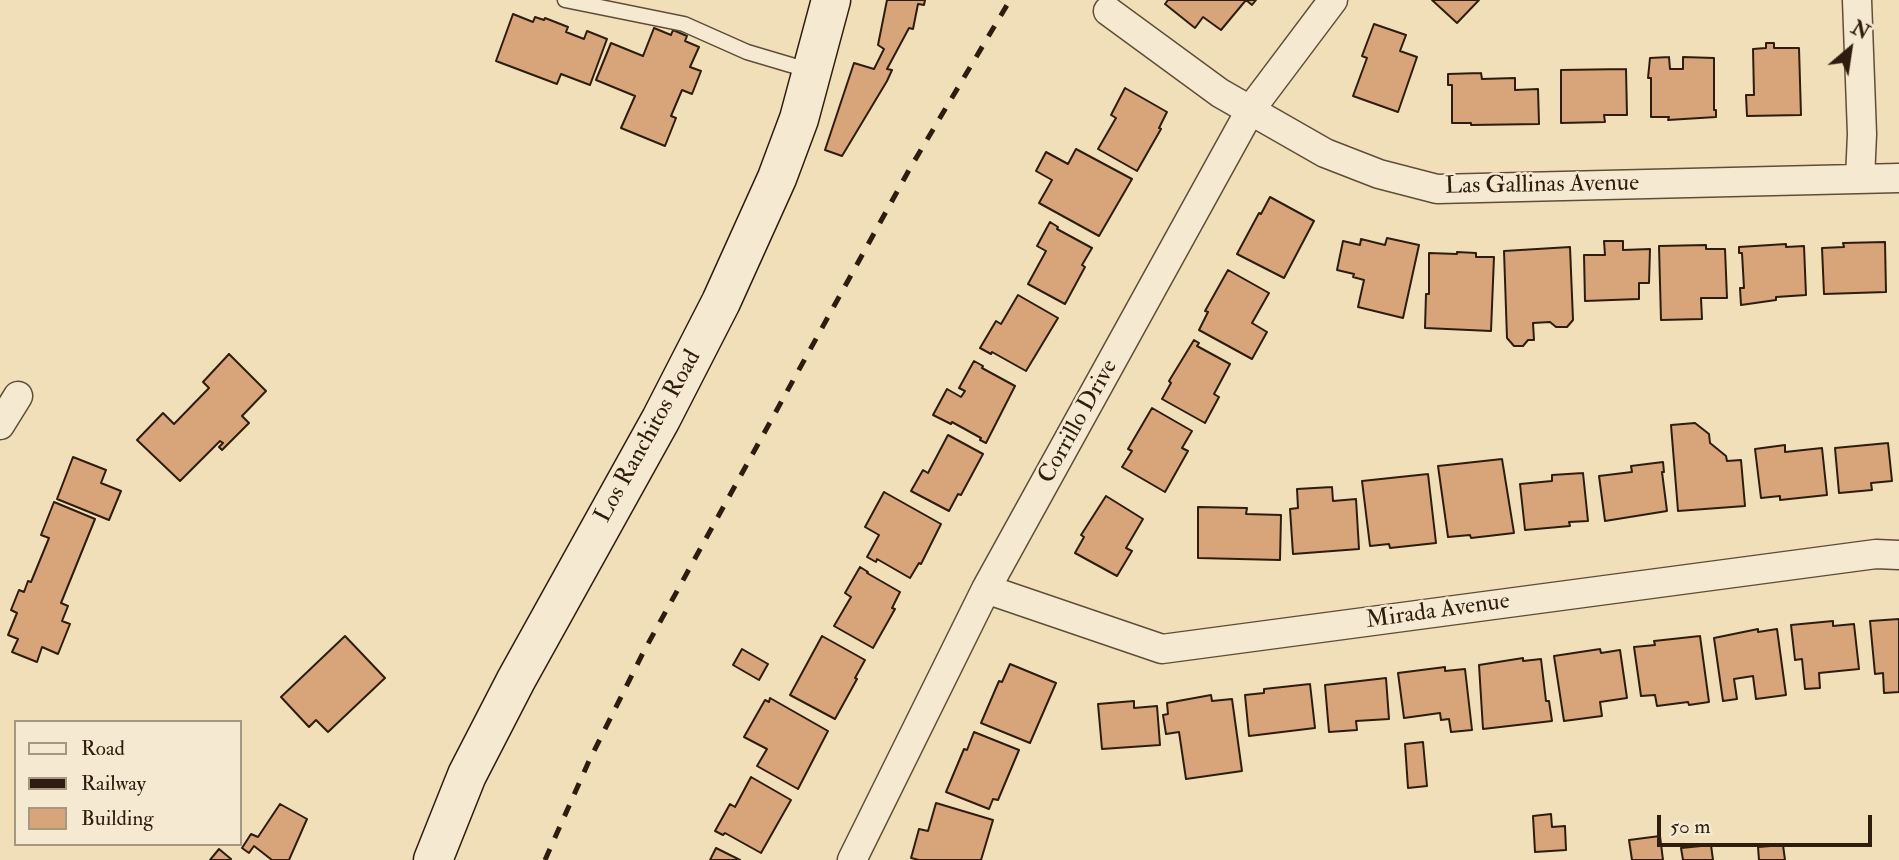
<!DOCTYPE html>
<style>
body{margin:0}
#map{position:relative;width:1899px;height:860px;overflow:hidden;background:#f0dfb8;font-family:"IM FELL Double Pica",serif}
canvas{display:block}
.legend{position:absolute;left:14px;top:720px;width:228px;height:126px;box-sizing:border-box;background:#f5ead1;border:2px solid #a59883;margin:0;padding:9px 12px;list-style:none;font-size:21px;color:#2e1d0e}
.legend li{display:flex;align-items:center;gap:14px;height:35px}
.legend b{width:35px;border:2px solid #a59883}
.north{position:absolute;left:1815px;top:14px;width:70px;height:70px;-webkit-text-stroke:5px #f5ead1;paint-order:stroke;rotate:29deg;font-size:19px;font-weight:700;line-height:28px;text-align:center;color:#2e1d0e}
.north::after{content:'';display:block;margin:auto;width:24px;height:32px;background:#2e1d0e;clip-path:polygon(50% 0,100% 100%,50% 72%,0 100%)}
.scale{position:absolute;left:1657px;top:815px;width:215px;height:32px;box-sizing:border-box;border:4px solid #2e1d0e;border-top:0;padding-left:9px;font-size:21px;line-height:24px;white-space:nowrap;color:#2e1d0e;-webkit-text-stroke:5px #f5ead1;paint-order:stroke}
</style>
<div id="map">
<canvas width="1899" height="860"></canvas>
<ul class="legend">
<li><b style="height:9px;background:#f5ead1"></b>Road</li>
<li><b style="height:9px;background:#2e1d0e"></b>Railway</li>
<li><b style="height:19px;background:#d8a479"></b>Building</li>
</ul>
<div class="north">N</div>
<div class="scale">50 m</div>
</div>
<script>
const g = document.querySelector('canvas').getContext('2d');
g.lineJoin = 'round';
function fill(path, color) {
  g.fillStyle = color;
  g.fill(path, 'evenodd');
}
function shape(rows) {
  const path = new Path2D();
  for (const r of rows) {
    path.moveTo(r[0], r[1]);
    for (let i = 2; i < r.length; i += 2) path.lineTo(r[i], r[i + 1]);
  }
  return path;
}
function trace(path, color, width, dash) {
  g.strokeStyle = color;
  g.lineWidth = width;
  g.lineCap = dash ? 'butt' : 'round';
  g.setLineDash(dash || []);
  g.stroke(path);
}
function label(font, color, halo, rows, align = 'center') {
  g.font = font + ' "IM FELL Double Pica",serif';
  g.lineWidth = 5;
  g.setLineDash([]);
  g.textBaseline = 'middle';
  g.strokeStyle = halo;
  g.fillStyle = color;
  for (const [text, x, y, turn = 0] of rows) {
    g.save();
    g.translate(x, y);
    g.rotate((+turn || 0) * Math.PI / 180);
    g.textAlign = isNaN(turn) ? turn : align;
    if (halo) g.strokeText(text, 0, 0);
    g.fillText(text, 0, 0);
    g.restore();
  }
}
const building = shape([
 [887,0,925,0,924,5,918,4,913,29,909,28,887,69,892,70,887,81,842,156,825,150,854,63,874,69,884,49,878,45,887,0],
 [1168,0,1256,0,1252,5,1246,0,1221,30,1203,17,1195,28,1165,4,1168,0],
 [1432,0,1479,0,1457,23,1432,0],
 [513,14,533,22,535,17,544,20,545,18,568,27,566,32,584,39,587,31,607,39,590,85,561,74,557,84,496,61,513,14],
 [1374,24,1406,35,1400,51,1417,57,1398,112,1353,96,1367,58,1362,56,1374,24],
 [654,28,671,35,673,30,687,36,685,41,699,47,690,67,701,71,692,94,682,90,671,116,676,118,665,146,621,128,635,96,596,80,611,43,643,56,654,28],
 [1766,43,1774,43,1774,48,1799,48,1801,115,1747,116,1746,95,1754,95,1753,49,1766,48,1766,43],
 [1669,57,1670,69,1683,69,1683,57,1714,58,1714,110,1716,110,1716,117,1668,120,1669,117,1651,117,1651,78,1648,78,1650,58,1669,57],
 [1626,69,1627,115,1604,115,1605,122,1561,123,1561,70,1626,69],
 [1481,73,1482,79,1515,78,1515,90,1538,89,1539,124,1471,125,1471,123,1452,123,1452,85,1448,85,1448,74,1481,73],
 [1125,88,1167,112,1159,128,1161,129,1137,171,1098,149,1116,118,1111,115,1125,88],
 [1076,149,1132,179,1099,236,1039,203,1052,180,1036,171,1046,152,1068,164,1076,149],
 [1270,197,1314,221,1284,278,1237,254,1259,213,1261,214,1270,197],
 [1050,222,1058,227,1057,229,1092,248,1082,265,1085,267,1065,304,1028,284,1046,251,1037,246,1050,222],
 [1387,238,1419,245,1403,318,1358,307,1364,280,1353,277,1354,274,1337,270,1343,241,1360,245,1361,239,1385,245,1387,238],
 [1604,241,1623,241,1623,250,1650,249,1649,283,1639,283,1639,299,1585,301,1584,255,1605,255,1604,241],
 [1885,242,1886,292,1824,294,1822,248,1844,247,1843,243,1885,242],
 [1786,244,1786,247,1804,246,1806,295,1776,297,1776,300,1741,305,1740,288,1744,288,1742,253,1739,253,1739,247,1786,244],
 [1706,245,1706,249,1725,249,1727,298,1701,298,1702,319,1661,320,1659,246,1706,245],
 [1570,247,1573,320,1567,327,1556,327,1550,322,1533,323,1534,340,1528,340,1523,346,1514,346,1507,338,1504,251,1570,247],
 [1457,252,1476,253,1476,257,1494,257,1491,331,1425,328,1426,294,1429,294,1429,253,1457,254,1457,252],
 [1228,270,1269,293,1252,323,1267,332,1252,359,1199,330,1208,312,1205,311,1228,270],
 [1018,295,1058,318,1026,371,992,352,991,354,980,348,996,321,1001,324,1018,295],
 [1194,340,1199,343,1197,346,1230,364,1214,394,1219,397,1205,423,1162,399,1171,383,1169,381,1194,340],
 [229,354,266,391,242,416,249,423,222,450,219,447,223,443,220,441,180,481,137,440,163,413,174,424,209,388,203,382,229,354],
 [974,361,983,366,982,368,1015,386,986,443,980,440,981,438,952,422,951,424,933,415,947,389,961,397,965,391,959,388,974,361],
 [1152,408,1192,431,1182,448,1188,451,1165,492,1122,467,1132,451,1128,449,1152,408],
 [1695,423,1709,434,1710,443,1726,456,1727,461,1741,460,1745,506,1678,511,1671,425,1695,423],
 [948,435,983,454,961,495,958,494,949,511,911,491,923,470,928,473,948,435],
 [1888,443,1892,481,1871,483,1872,490,1839,493,1835,448,1888,443],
 [1785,445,1785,452,1822,448,1827,495,1780,500,1780,496,1761,498,1755,449,1785,445],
 [73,457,106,470,101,483,121,491,109,520,57,499,73,457],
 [1502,459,1514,533,1471,538,1470,535,1448,537,1438,466,1502,459],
 [1663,462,1664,472,1662,472,1667,511,1605,521,1599,476,1632,472,1631,466,1663,462],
 [1583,473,1588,521,1569,522,1570,526,1525,530,1520,484,1552,481,1552,475,1583,473],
 [1428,474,1436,543,1390,548,1389,544,1370,546,1362,481,1428,474],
 [1332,487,1333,501,1356,499,1359,549,1293,554,1290,509,1298,508,1297,489,1332,487],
 [884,492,941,524,921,564,919,563,910,578,877,559,876,562,867,557,879,535,865,527,884,492],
 [1106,496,1143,519,1126,548,1132,551,1117,576,1075,553,1084,537,1081,535,1106,496],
 [54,502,95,519,61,603,68,606,62,621,70,624,58,654,42,647,37,662,12,652,18,639,8,635,17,613,11,610,19,590,24,592,28,581,31,582,49,538,41,535,54,502],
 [1198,507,1247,508,1246,514,1281,515,1280,560,1198,558,1198,507],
 [860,567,868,572,867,573,900,592,892,608,895,609,873,648,834,626,851,597,845,593,860,567],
 [1899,619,1899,692,1884,693,1883,673,1875,674,1870,621,1899,619],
 [1833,621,1833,626,1854,624,1859,669,1819,673,1820,688,1805,689,1802,659,1795,660,1791,625,1833,621],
 [1758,629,1758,632,1777,629,1786,695,1756,699,1753,676,1734,679,1737,699,1723,701,1714,638,1758,629],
 [345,636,385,678,328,732,316,720,309,727,281,697,345,636],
 [822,636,865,660,855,678,857,679,835,719,790,695,822,636],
 [1700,636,1709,702,1689,705,1688,702,1657,706,1655,695,1641,696,1634,647,1655,645,1654,641,1700,636],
 [742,649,768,664,759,680,733,665,742,649],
 [1600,649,1601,653,1620,650,1627,698,1600,702,1602,716,1564,721,1554,656,1600,649],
 [1523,658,1523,661,1541,659,1546,701,1549,701,1552,721,1483,729,1479,665,1523,658],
 [1010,664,1056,683,1030,743,981,723,999,681,1002,682,1010,664],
 [1445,667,1445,671,1465,669,1472,730,1451,732,1449,719,1441,720,1440,713,1404,718,1398,673,1445,667],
 [1386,678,1389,719,1356,721,1357,730,1329,732,1325,685,1386,678],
 [1310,684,1315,728,1249,736,1245,695,1264,693,1264,689,1310,684],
 [1211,695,1212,701,1232,699,1242,771,1186,779,1179,732,1166,734,1163,715,1168,714,1167,703,1211,695],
 [770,698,828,731,798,789,757,766,767,749,744,737,765,700,769,702,770,698],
 [1134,701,1134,708,1157,706,1160,745,1102,749,1098,704,1134,701],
 [974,732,1019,750,998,800,993,799,989,809,946,792,964,749,967,750,974,732],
 [1423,742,1427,786,1408,788,1405,744,1423,742],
 [751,777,791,800,761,853,725,833,723,835,715,831,730,804,735,807,751,777],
 [936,803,993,820,981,860,919,860,911,858,919,829,928,831,936,803],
 [280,804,307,819,289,860,272,860,254,846,249,853,242,848,251,834,258,837,280,804],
 [1551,814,1552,827,1565,826,1566,850,1535,852,1533,816,1551,814],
 [1660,836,1663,860,1632,860,1629,840,1660,836],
 [1711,845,1713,860,1683,860,1681,848,1711,845],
 [1783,845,1785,860,1759,860,1758,847,1783,845],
 [716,848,740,860,710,860,716,848],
 [219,849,231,859,230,860,210,860,219,849]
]);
fill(building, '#d8a479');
trace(building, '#2e1d0e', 2);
const lane = shape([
 [565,0,684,24,747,52,811,71]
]);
const street = shape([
 [1857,0,1862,134,1860,179],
 [1108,11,1220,93,1325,153,1379,174,1437,189,1899,178],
 [0,425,18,396],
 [986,589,1162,649,1876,554,1899,555],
 [852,860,986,589,1251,109,1333,0]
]);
const secondary = shape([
 [433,860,467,775,516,680,661,419,721,302,777,178,799,119,831,0]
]);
trace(lane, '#5e4e38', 17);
trace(street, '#5e4e38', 31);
trace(secondary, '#2e1d0e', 41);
trace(lane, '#f5ead1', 14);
trace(street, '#f5ead1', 28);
trace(secondary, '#f5ead1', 38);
trace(shape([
 [545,860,589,761,644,651,909,170,1010,0]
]), '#2e1d0e', 5, [12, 12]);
label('24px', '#2e1d0e', '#f5ead1', [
 ["Las Gallinas Avenue",1542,186,-1],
 ["Corrillo Drive",1079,422,-61],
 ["Los Ranchitos Road",649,437,-61],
 ["Mirada Avenue",1438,612,-8]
]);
</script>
